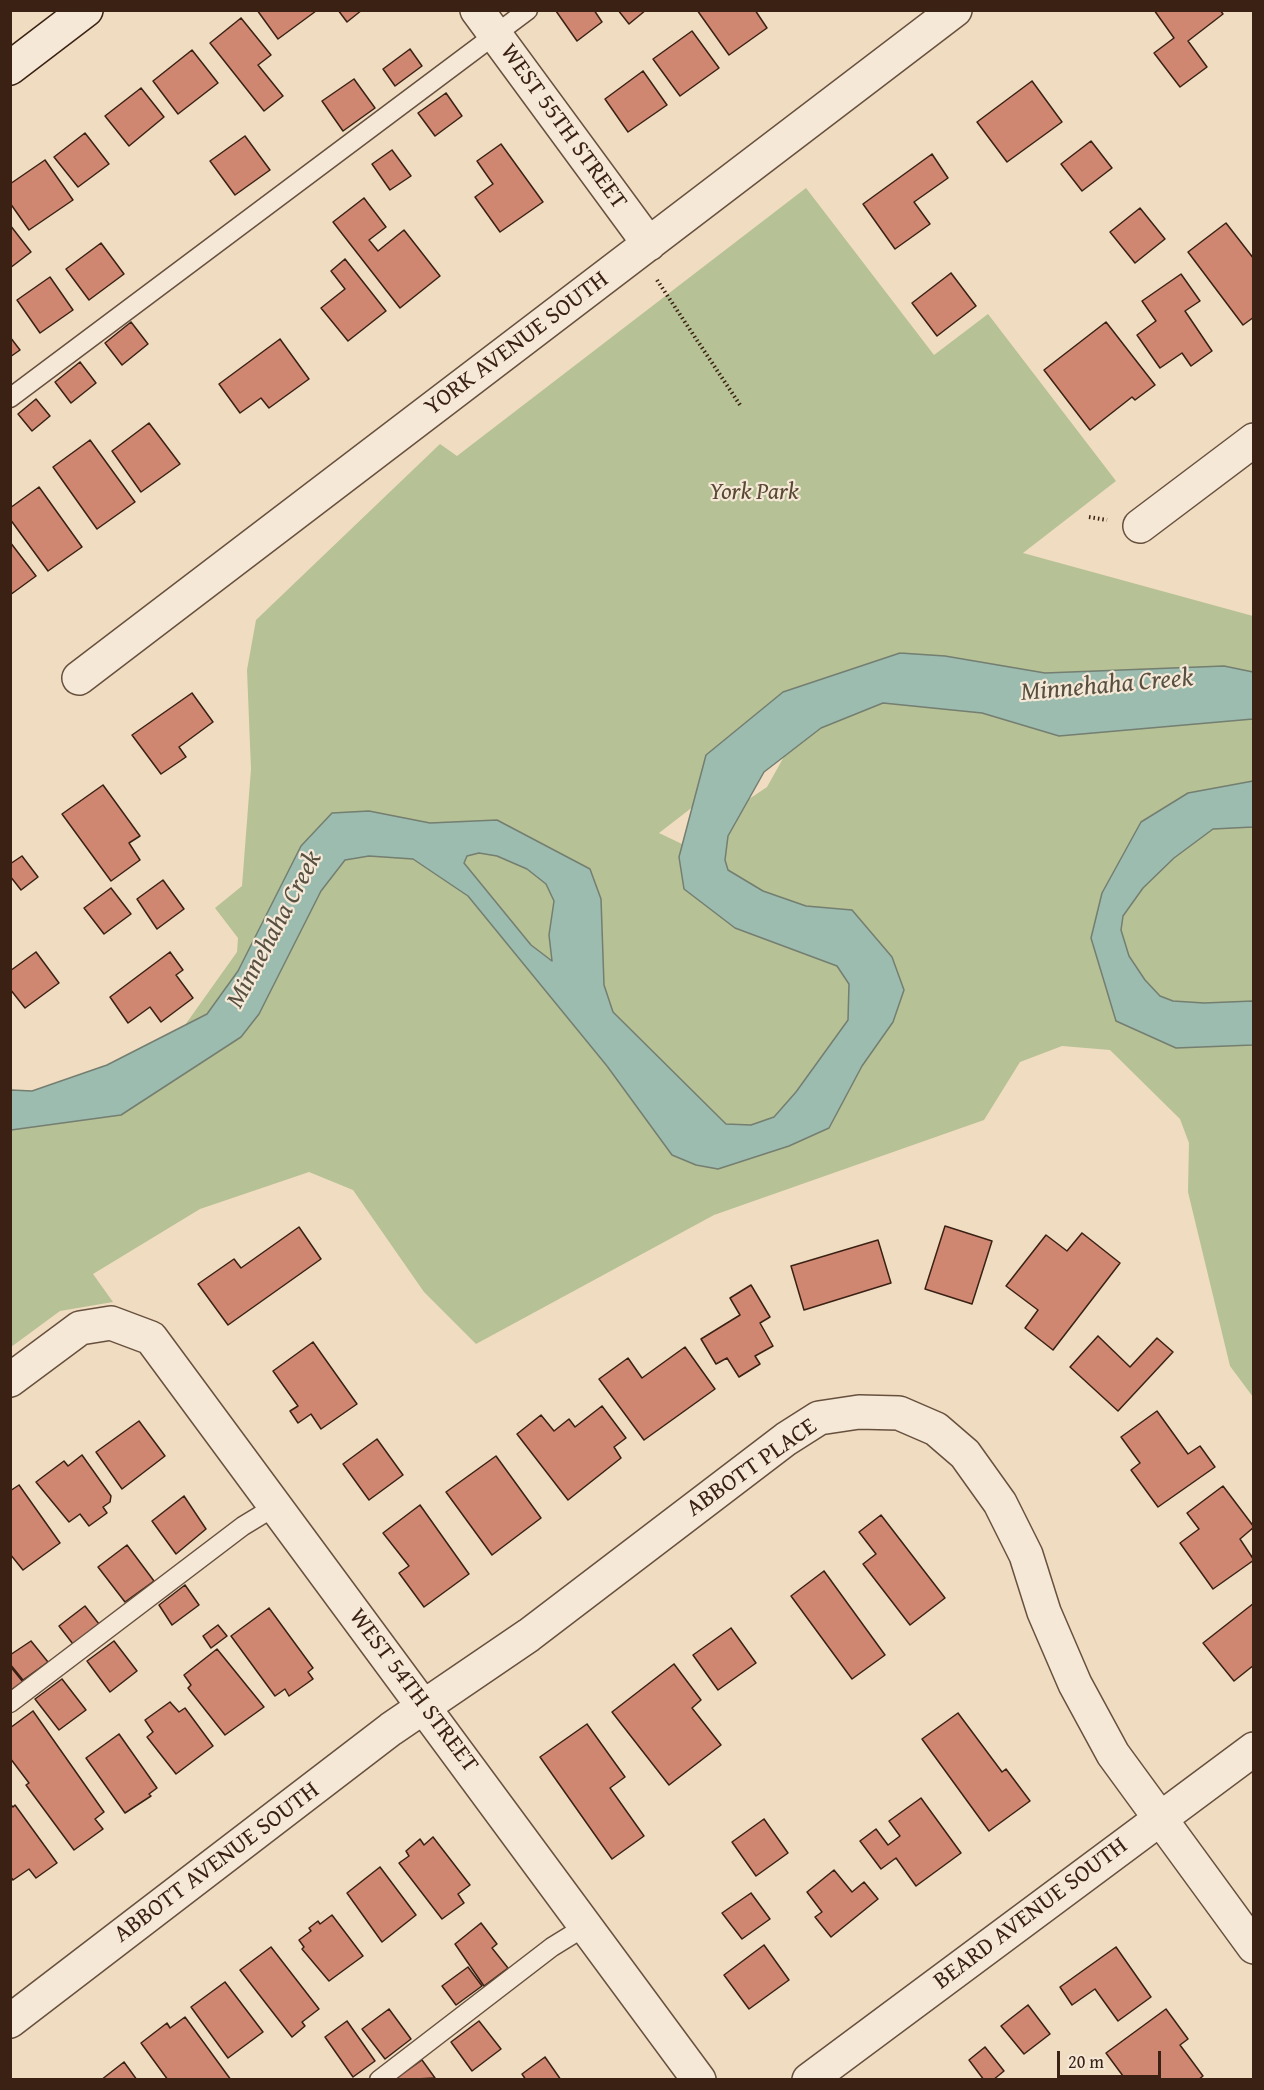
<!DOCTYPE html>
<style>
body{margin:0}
#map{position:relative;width:1264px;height:2090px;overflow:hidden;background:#f0dcc0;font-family:"Gentium Book Plus",serif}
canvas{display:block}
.frame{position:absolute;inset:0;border:12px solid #3a2114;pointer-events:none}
.scale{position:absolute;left:1057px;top:2051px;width:104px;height:27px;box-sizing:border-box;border:3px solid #3a2114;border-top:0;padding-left:8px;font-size:18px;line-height:21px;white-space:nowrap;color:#3a2114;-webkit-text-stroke:4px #f5e8d6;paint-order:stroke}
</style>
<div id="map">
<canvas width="1264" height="2090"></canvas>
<div class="frame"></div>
<div class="scale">20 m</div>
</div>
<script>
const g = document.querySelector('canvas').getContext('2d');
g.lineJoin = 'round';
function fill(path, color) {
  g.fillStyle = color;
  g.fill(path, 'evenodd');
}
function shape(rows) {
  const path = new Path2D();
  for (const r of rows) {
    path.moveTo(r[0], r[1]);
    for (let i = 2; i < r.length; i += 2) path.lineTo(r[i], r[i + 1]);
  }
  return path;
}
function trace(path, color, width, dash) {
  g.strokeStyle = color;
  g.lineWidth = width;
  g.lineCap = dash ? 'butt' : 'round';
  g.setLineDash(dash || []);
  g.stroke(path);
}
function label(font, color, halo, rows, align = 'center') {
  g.font = font + ' "Gentium Book Plus",serif';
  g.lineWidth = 4.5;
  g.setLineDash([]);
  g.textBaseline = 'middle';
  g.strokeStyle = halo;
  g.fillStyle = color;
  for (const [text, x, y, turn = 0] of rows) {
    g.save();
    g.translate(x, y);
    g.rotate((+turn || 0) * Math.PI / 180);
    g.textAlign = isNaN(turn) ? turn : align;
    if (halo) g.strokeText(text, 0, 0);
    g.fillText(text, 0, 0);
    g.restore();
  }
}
fill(shape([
 [806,188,934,355,988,314,1116,481,1023,553,1253,616,1253,1397,1230,1366,1188,1192,1189,1143,1180,1119,1110,1050,1062,1046,1020,1062,984,1120,714,1215,476,1344,424,1292,353,1190,309,1172,200,1209,93,1274,113,1302,60,1311,11,1347,10,1130,121,1115,237,952,238,938,215,908,242,886,251,769,247,670,256,620,440,444,457,456],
 [804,721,767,787,682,844,659,833]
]), '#b6c195');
const water = shape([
 [900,653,945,656,1045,673,1224,666,1253,672,1253,719,1059,736,982,713,883,703,821,728,764,772,728,836,725,860,728,870,763,891,806,906,852,910,892,957,904,990,893,1022,862,1066,829,1128,789,1146,718,1169,696,1165,672,1155,607,1066,468,896,413,859,369,856,345,860,321,891,259,1014,241,1037,121,1115,11,1130,11,1090,32,1091,107,1065,207,1014,238,971,301,846,332,813,369,811,430,823,497,820,590,869,601,899,604,985,613,1012,726,1124,751,1125,774,1117,796,1092,848,1020,849,984,837,966,735,928,684,889,679,857,706,755,783,692,900,653],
 [479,853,497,856,527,869,546,884,554,901,549,935,552,961,531,945,464,863,467,856,479,853],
 [1253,781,1253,827,1213,829,1174,858,1143,888,1123,916,1121,930,1129,956,1145,980,1160,996,1173,1001,1204,1003,1253,1001,1253,1045,1176,1048,1116,1021,1091,938,1102,893,1141,822,1188,793,1253,781]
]);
fill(water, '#9bbcaf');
trace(water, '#747e71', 1.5);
const building = shape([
 [257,10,316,10,316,11,278,39,257,10],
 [338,10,362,10,347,22,338,10],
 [594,10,602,22,577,41,556,11,594,10],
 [618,10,646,10,629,24,618,10],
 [697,10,755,10,767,28,729,55,697,10],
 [1154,10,1220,10,1223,14,1188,41,1207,67,1180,87,1154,53,1174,38,1154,10],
 [241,18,271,55,258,65,283,96,264,111,210,43,241,18],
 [692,31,719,68,680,96,653,59,692,31],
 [410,49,422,66,395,86,383,69,410,49],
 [192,50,218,83,178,114,153,81,192,50],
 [643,71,667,105,628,132,605,99,643,71],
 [354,79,375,108,343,131,322,101,354,79],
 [1032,81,1062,122,1007,162,977,122,1032,81],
 [141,88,164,117,129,146,105,116,141,88],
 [446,93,462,116,435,136,418,113,446,93],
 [85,133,109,164,78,187,54,157,85,133],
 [245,136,270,170,235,195,210,161,245,136],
 [1091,141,1112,168,1082,191,1061,164,1091,141],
 [501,144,543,202,500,232,475,197,493,184,477,161,501,144],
 [392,150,411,176,390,190,372,164,392,150],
 [932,154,948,178,914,202,930,224,895,249,863,204,932,154],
 [45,160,73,200,29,230,10,203,10,184,45,160],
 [364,198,386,227,369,240,378,251,404,230,440,276,400,308,333,222,364,198],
 [1140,208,1165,239,1135,263,1110,232,1140,208],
 [1226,223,1254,259,1254,317,1243,325,1188,252,1226,223],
 [10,225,31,252,10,268,10,225],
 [101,243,124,274,89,300,66,269,101,243],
 [345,259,386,311,348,341,321,308,345,289,331,271,345,259],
 [951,273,976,306,937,336,912,303,951,273],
 [1181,274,1200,301,1185,311,1212,351,1191,366,1182,353,1160,368,1137,335,1156,321,1142,301,1181,274],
 [50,277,73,310,40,333,17,300,50,277],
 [131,322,148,344,122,365,105,343,131,322],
 [1106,322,1155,385,1135,400,1132,397,1090,430,1044,370,1106,322],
 [10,337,20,350,10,357,10,337],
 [280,339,309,379,269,408,261,398,240,413,219,384,280,339],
 [80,362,96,383,71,403,55,382,80,362],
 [36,399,50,416,32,431,18,414,36,399],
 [149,423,180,464,141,492,112,451,149,423],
 [90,440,135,502,97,529,53,467,90,440],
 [39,487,82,547,48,571,10,519,10,508,39,487],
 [10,542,36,576,10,595,10,542],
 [192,693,213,722,179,747,186,757,161,774,132,735,192,693],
 [103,785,140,836,129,843,140,860,111,881,62,814,103,785],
 [22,856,38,877,21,890,10,876,10,864,22,856],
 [163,880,184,909,157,929,137,899,163,880],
 [111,888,131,914,104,934,84,908,111,888],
 [36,952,59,983,25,1008,10,989,10,971,36,952],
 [170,952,183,970,176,975,193,998,161,1022,150,1007,128,1023,110,997,170,952],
 [945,1226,992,1241,972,1304,925,1289,945,1226],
 [299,1227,321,1259,228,1325,198,1284,234,1259,241,1268,299,1227],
 [1082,1233,1120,1263,1053,1350,1025,1328,1038,1310,1006,1286,1046,1235,1067,1251,1082,1233],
 [878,1240,891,1283,804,1310,791,1266,878,1240],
 [751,1285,770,1317,760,1323,773,1346,755,1356,760,1364,739,1377,727,1358,716,1364,701,1339,740,1315,730,1298,751,1285],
 [1098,1336,1130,1367,1157,1338,1173,1352,1118,1411,1070,1367,1098,1336],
 [313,1342,357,1404,321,1429,311,1414,298,1423,290,1411,298,1406,273,1371,313,1342],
 [685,1347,715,1389,644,1440,599,1379,628,1358,642,1378,685,1347],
 [602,1406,626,1438,614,1447,621,1458,568,1500,517,1434,541,1415,554,1431,569,1419,575,1427,602,1406],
 [1157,1411,1188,1454,1200,1446,1215,1467,1158,1507,1131,1470,1140,1463,1121,1437,1157,1411],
 [139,1421,165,1456,122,1489,96,1452,139,1421],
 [377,1439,403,1475,369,1500,343,1464,377,1439],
 [82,1455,111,1496,110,1502,103,1507,107,1513,89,1526,80,1514,69,1522,36,1482,64,1461,68,1466,82,1455],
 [496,1456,541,1518,492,1555,446,1492,496,1456],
 [19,1485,60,1543,23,1570,10,1554,10,1491,19,1485],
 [1223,1486,1254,1527,1240,1539,1254,1560,1213,1589,1180,1543,1199,1529,1187,1513,1223,1486],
 [184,1496,206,1529,176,1554,152,1521,184,1496],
 [420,1505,469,1574,424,1607,399,1573,409,1566,383,1533,420,1505],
 [881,1515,945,1598,910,1625,863,1564,876,1554,859,1532,881,1515],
 [127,1545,154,1581,125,1602,98,1567,127,1545],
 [824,1571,885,1655,852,1679,791,1596,824,1571],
 [185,1585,199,1605,172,1625,159,1605,185,1585],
 [1254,1603,1254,1665,1234,1681,1203,1643,1254,1603],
 [85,1606,99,1624,73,1644,59,1626,85,1606],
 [269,1608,313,1668,308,1672,313,1679,289,1696,285,1689,275,1696,231,1636,269,1608],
 [218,1625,227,1636,211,1648,203,1636,218,1625],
 [731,1628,756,1663,718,1690,693,1655,731,1628],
 [31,1641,48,1662,23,1680,10,1664,10,1655,31,1641],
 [114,1641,137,1671,110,1692,87,1661,114,1641],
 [217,1649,264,1707,225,1735,188,1688,191,1685,184,1675,217,1649],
 [674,1664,701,1700,692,1708,721,1745,669,1785,612,1712,674,1664],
 [10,1666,23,1682,10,1691,10,1666],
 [62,1679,86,1710,59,1730,35,1699,62,1679],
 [170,1702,179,1712,185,1708,213,1746,176,1774,147,1737,153,1732,145,1720,170,1702],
 [33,1711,104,1812,95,1819,103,1829,74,1850,26,1785,29,1783,10,1758,10,1728,33,1711],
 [958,1713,1002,1772,1006,1769,1030,1801,989,1831,922,1739,958,1713],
 [587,1724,625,1777,610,1788,644,1836,612,1859,540,1757,587,1724],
 [119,1734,157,1788,149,1794,151,1796,125,1813,86,1758,119,1734],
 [921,1798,961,1853,916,1886,896,1858,881,1869,860,1841,876,1829,888,1845,900,1836,889,1821,921,1798],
 [10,1804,13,1807,15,1805,57,1863,36,1878,29,1869,13,1880,10,1876,10,1804],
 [764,1819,788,1853,756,1876,732,1842,764,1819],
 [433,1837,470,1885,458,1894,464,1903,442,1919,399,1863,409,1856,406,1851,420,1839,424,1845,433,1837],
 [380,1867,416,1915,382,1942,347,1893,380,1867],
 [834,1870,852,1892,864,1882,878,1899,831,1937,815,1917,822,1912,807,1892,834,1870],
 [751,1893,770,1919,742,1939,722,1913,751,1893],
 [332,1915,363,1956,329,1981,302,1949,304,1947,299,1940,311,1931,309,1928,318,1921,320,1924,332,1915],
 [481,1923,497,1944,492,1948,508,1968,484,1986,455,1944,481,1923],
 [764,1945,789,1980,749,2009,724,1975,764,1945],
 [271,1947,319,2009,302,2022,305,2026,292,2037,240,1970,271,1947],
 [1116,1947,1151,1997,1118,2021,1095,1989,1072,2005,1060,1987,1116,1947],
 [468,1967,482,1986,456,2005,442,1986,468,1967],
 [225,1982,263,2032,228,2058,191,2007,225,1982],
 [1028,2005,1050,2034,1024,2054,1001,2026,1028,2005],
 [389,2009,411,2039,385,2059,362,2029,389,2009],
 [1166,2009,1188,2039,1180,2045,1203,2076,1198,2080,1126,2080,1106,2053,1166,2009],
 [185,2017,231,2080,168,2080,141,2043,167,2023,170,2028,185,2017],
 [347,2021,375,2061,353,2077,325,2037,347,2021],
 [479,2021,501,2049,472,2071,451,2042,479,2021],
 [985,2047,1004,2071,993,2080,984,2080,969,2060,985,2047],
 [545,2057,561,2080,526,2080,522,2074,545,2057],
 [422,2060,435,2078,396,2080,395,2079,422,2060],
 [124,2062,137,2080,101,2080,124,2062]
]);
fill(building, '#d08772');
trace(building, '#3a2114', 1.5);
const lane = shape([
 [10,398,528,10],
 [10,1703,243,1526,276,1506],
 [379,2080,552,1947,586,1926]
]);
const street = shape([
 [477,10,649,244],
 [1140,526,1254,440],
 [79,678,955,10],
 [10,1380,80,1328,111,1323,151,1338,699,2080],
 [10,2021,391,1729,529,1635,786,1439,819,1418,859,1412,899,1413,936,1429,965,1454,1000,1503,1026,1555,1044,1612,1075,1684,1113,1754,1254,1947],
 [809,2080,1254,1749]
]);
const secondary = shape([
 [10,68,86,10]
]);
trace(lane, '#68503f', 21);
trace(street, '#68503f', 36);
trace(secondary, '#3a2114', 36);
trace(shape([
 [657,280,740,405],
 [1089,517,1107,520]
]), '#3a2114', 4, [1.5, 3]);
trace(lane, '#f5e8d6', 18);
trace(street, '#f5e8d6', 33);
trace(secondary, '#f5e8d6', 33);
label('24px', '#3a2114', '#f5e8d6', [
 ["WEST 55TH STREET",563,127,54],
 ["YORK AVENUE SOUTH",517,344,-37],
 ["ABBOTT PLACE",752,1468,-35],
 ["WEST 54TH STREET",413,1691,53],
 ["ABBOTT AVENUE SOUTH",217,1863,-37],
 ["BEARD AVENUE SOUTH",1031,1914,-37]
]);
label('italic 24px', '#594934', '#f5e8d6', [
 ["York Park",754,493]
]);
label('italic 26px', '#575042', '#f5e8d6', [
 ["Minnehaha Creek",1107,686,-5],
 ["Minnehaha Creek",275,930,-62]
]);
</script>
